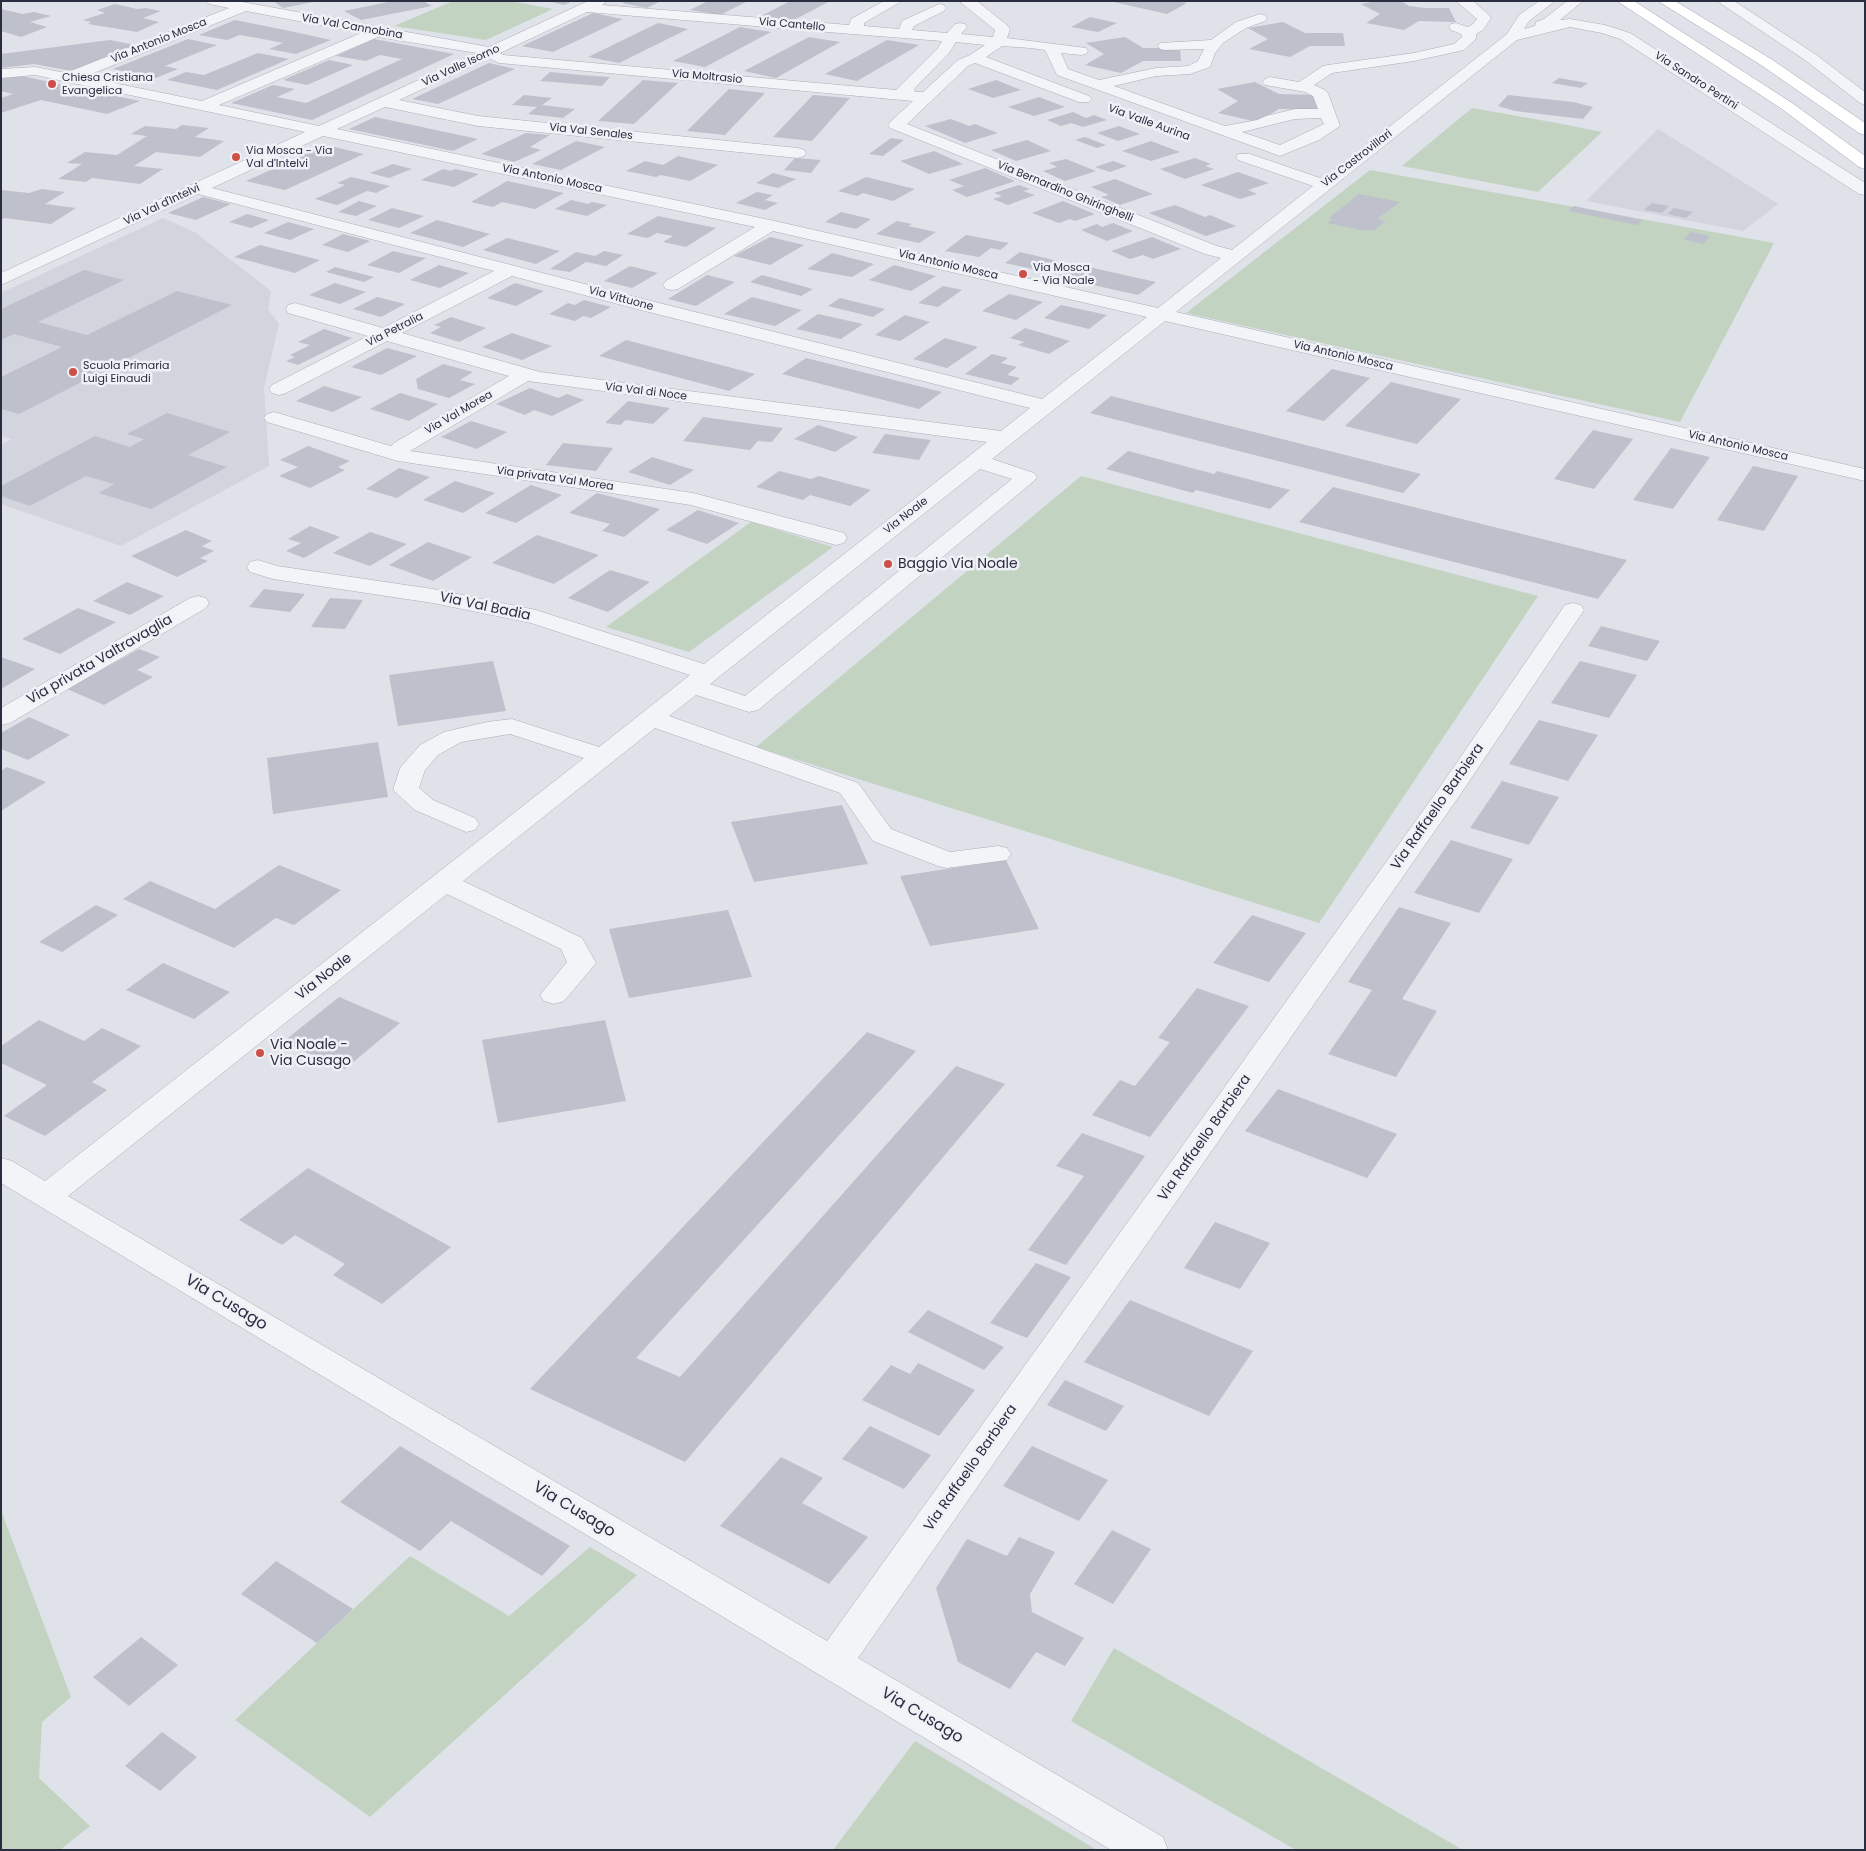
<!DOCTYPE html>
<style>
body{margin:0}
#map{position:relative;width:1866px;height:1851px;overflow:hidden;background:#e0e2e9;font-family:Poppins,sans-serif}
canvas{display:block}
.frame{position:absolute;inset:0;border:2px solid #292d40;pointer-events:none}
</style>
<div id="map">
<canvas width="1866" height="1851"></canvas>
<div class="frame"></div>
</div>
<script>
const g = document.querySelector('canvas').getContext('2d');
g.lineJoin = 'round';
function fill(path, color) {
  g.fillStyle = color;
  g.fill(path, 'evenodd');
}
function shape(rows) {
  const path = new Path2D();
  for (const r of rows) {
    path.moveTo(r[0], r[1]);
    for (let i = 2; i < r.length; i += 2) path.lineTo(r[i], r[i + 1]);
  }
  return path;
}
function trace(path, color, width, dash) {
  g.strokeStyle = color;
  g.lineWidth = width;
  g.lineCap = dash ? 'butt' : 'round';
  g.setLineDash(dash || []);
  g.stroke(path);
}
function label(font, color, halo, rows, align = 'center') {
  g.font = font + ' Poppins,sans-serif';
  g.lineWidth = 5;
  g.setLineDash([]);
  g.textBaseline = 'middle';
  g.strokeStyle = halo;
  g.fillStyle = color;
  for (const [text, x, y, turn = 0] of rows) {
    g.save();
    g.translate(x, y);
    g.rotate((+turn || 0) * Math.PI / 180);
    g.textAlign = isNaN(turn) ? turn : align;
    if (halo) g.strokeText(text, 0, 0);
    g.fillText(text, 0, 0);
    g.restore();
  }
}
fill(shape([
 [1658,129,1778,204,1743,231,1586,201],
 [163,218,196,233,271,291,268,309,279,324,264,387,269,466,121,546,1,504,1,445,12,439,1,436,1,293]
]), '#d2d4de');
fill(shape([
 [453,1,511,1,553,9,486,40,394,26],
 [1472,108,1557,123,1602,132,1538,192,1402,166],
 [1370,170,1774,243,1680,422,1186,313],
 [1081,476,1538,596,1319,923,756,747],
 [751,522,833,547,689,652,606,627],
 [1,1510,71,1697,42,1722,39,1778,90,1826,60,1850,1,1850],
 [590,1547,637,1575,370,1817,235,1720,410,1556,509,1616],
 [1114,1648,1463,1850,1296,1850,1071,1721],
 [915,1741,1097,1850,833,1850]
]), '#c2d3c2');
fill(shape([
 [273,1,313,1,313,2,283,8],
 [393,1,423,1,432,6,361,20,344,11],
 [547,1,573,1,564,5],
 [627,1,661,1,647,8,622,3],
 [708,1,748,1,720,15,690,10],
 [790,1,830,1,792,21,761,16],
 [1109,1,1178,1,1187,3,1167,14],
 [1377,1,1401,1,1409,6,1425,8,1449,8,1456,22,1419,21,1404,30,1366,23,1380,14,1361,4],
 [115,4,137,9,146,8,161,11,143,18,159,22,137,32,88,24,91,22,83,20,105,13,97,10],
 [1,9,23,14,34,12,51,16,30,22,47,27,21,37,1,31],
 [593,13,623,19,553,52,522,46],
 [1090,17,1117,23,1098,32,1071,27],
 [235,20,290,31,331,40,296,54,269,49,283,43,268,40,240,35,227,40,199,35],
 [1283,22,1305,33,1343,33,1345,46,1310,46,1290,57,1249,49,1268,39,1248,28],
 [658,23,688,29,619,63,588,57],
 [740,27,771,32,705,67,673,61],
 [809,37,840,42,776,78,744,71],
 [1125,37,1143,48,1180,48,1181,61,1143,61,1121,73,1085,65,1104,54,1086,43],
 [188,39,217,45,165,66,178,69,156,78,113,69],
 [374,39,454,54,312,120,231,103,273,85,295,89,277,97,306,103,402,59,380,55,366,61,336,56],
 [110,40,135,45,71,71,34,64,1,68,1,54],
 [887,40,919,45,857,81,825,74],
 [258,53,289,59,217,90,167,80,186,72,204,75],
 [329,60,353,65,307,85,283,80],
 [489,63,515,69,438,104,412,99],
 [550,72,581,75,610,77,602,86,540,81],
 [22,76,140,101,107,114,41,100,1,113,1,98,13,94,1,91,1,78],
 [1559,78,1588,83,1581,88,1552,83],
 [643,80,678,83,634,124,598,121],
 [996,80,1021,90,993,98,968,89],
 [1255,82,1279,94,1317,95,1318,110,1279,109,1257,122,1218,113,1238,101,1217,89],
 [729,89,765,93,725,135,687,131],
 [524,95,552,98,542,105,575,109,563,118,528,114,537,107,512,105],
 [813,95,850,98,812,141,773,137],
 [1508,95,1573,102,1593,107,1583,119,1515,111,1498,106],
 [1039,97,1065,107,1034,116,1008,107],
 [1073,112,1086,118,1094,115,1107,120,1083,127,1071,123,1061,126,1047,120],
 [375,117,478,139,453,151,349,129],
 [951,119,969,126,975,124,998,133,965,143,925,126],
 [182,125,209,128,195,137,224,141,200,157,156,152,134,166,163,169,140,184,92,178,86,182,58,179,82,164,67,163,85,152,117,155,147,136,131,134,145,126,176,129],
 [1119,126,1140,134,1118,141,1097,133],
 [526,133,550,135,530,147,541,150,514,162,481,154],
 [1085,137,1106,145,1097,148,1075,140],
 [891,138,904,140,883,156,869,154],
 [1027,140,1051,151,1016,161,991,150],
 [576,141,605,147,561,170,532,164],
 [1151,141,1180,152,1151,161,1122,151],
 [326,145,364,154,285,190,246,181],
 [934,151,963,164,929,174,900,161],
 [678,156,718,165,690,181,661,175,656,177,626,171,645,161,663,165],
 [795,158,821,160,811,173,784,170],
 [1195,158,1211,164,1205,166,1214,169,1185,179,1160,169],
 [1066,159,1096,171,1065,181,1043,171,1057,167,1049,163],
 [1113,161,1127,166,1110,172,1095,167],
 [393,164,412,169,389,178,370,173],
 [985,168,1015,181,967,197,952,190,964,186,949,180],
 [443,169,451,171,455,169,479,174,454,187,421,180],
 [1238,172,1269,183,1248,190,1257,194,1240,199,1201,185],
 [773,173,796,179,778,188,756,183],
 [351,177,390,186,376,193,367,191,337,205,315,199,345,185,337,183],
 [866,177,915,189,893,201,863,193,857,196,838,191],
 [1115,179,1153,194,1120,205,1101,197,1109,195,1091,187],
 [507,181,564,193,535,209,502,202,493,207,471,202],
 [1019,185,1030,189,1023,191,1035,195,1008,205,993,199,1002,196,994,193],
 [42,189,65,192,45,204,76,208,51,224,4,218,1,220,1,190,29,193],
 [757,192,773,195,765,200,778,203,765,210,736,203],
 [1359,194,1400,202,1377,219,1386,221,1374,230,1360,230,1328,223,1333,219,1329,218],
 [203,197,231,204,196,220,168,213],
 [571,200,588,204,592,202,607,205,587,216,555,209],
 [359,201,377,206,356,216,338,212],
 [1063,201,1095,214,1075,221,1070,219,1059,223,1032,213],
 [1652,203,1669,206,1662,213,1644,210],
 [1175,205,1205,217,1210,215,1236,226,1206,236,1149,213],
 [1574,206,1642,220,1637,225,1568,211],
 [392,208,424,216,399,228,368,220],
 [1674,208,1693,212,1686,218,1667,214],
 [841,212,871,219,856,229,825,222],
 [247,214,269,220,251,228,229,222],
 [658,216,716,228,686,247,663,242,673,236,657,233,648,238,627,234],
 [437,220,490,234,463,247,410,233],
 [897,221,912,224,908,226,936,232,919,243,876,234],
 [288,222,314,229,290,240,264,233],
 [1113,223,1133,231,1107,241,1081,230,1097,224,1102,227],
 [1691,232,1710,236,1703,244,1683,239],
 [343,234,370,241,348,252,322,245],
 [966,235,1009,243,1000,250,991,248,979,257,945,251],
 [770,237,804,245,770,265,734,256],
 [1152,237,1181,249,1153,259,1143,255,1130,259,1111,251],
 [507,238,560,251,536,264,483,250],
 [260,245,320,260,295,273,234,257],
 [393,251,409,255,426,258,399,273,367,265],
 [604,251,623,255,606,266,586,262,570,272,550,269,576,252,595,256],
 [1020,252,1058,261,1042,271,1005,263],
 [832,253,874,264,852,277,807,269],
 [1075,264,1156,282,1138,295,1057,277],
 [439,265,469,273,440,288,410,280],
 [894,265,936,276,911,291,869,280],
 [630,266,658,273,632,288,604,281],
 [335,267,374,277,364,282,326,272],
 [84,270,124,280,38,322,87,335,177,291,232,305,19,414,1,409,1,377,62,347,14,334,1,340,1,309],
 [707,275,735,282,696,306,668,299],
 [762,275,813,289,801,296,750,282],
 [335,283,366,292,340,304,309,295],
 [515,283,544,291,516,306,487,298],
 [943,286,962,290,938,307,918,303],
 [1009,294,1043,302,1016,320,982,311],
 [377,297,405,304,381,317,353,309],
 [752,297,802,310,775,326,724,314],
 [840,298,885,309,873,317,828,306],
 [584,300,611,307,591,318,583,316,575,321,549,314,568,303,575,305],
 [1061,305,1107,315,1089,329,1044,318],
 [818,314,863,324,841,339,796,329],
 [905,315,930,322,900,341,875,335],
 [451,317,486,328,459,342,430,333,441,327,434,325],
 [1025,328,1070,341,1049,354,1018,345,1024,342,1010,338],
 [324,329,352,338,298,365,286,361,295,357,290,355,310,345,298,342],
 [512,333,552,346,522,360,482,347],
 [945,338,978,347,947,368,913,359],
 [626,340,755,374,729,391,599,356],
 [387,348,417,356,381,375,351,367],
 [992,354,1008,358,1001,363,1017,367,1007,375,1020,378,1011,385,965,374],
 [806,358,942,392,919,409,782,374],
 [443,364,473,372,460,380,475,384,449,398,418,389,416,379],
 [1332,369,1370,378,1324,421,1286,411],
 [1391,382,1461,399,1417,444,1345,426],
 [324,386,362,397,333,412,296,401],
 [530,388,558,398,567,394,584,400,552,416,534,410,525,415,496,404],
 [400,393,438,404,409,421,370,409],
 [1111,396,1421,474,1403,493,1090,413],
 [628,401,670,408,653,424,626,420,620,425,605,423],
 [167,413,230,432,188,455,227,467,151,509,99,493,114,484,86,476,30,506,1,496,1,486,95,436,130,447,144,439,127,434],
 [703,417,783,428,772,442,758,441,750,450,683,441],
 [471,421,507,432,477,449,441,437],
 [818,425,858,437,835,452,794,439],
 [1593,430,1633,439,1594,489,1554,479],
 [885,434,931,440,919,460,872,453],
 [563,443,613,448,596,471,546,465],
 [308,446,350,461,338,467,345,470,310,488,279,476,298,467,280,460],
 [1671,448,1710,457,1673,509,1633,500],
 [1128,451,1214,474,1217,471,1290,490,1270,509,1196,490,1193,493,1106,469],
 [652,457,694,470,670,485,628,472],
 [1753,466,1798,476,1764,531,1717,520],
 [399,468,430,477,397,498,366,489],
 [779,471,811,479,819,476,871,490,850,506,810,495,803,500,756,487],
 [455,481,495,493,463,513,423,500],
 [531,485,562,495,516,523,485,513],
 [1333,487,1627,560,1598,599,1299,522],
 [597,493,660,509,624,537,602,531,610,524,569,513],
 [698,510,739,523,707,544,666,530],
 [310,526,340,537,304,558,286,551,301,543,288,539],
 [186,530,212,541,202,546,214,551,200,558,208,561,177,577,131,556],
 [370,532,407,544,370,566,333,553],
 [537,535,599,555,554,584,492,563],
 [428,542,472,557,433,581,389,565],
 [610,570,650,582,608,612,568,598],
 [127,582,164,596,130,615,93,601],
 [264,589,305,594,290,612,249,607],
 [330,598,363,600,345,629,311,627],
 [78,608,116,622,60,654,22,639],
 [1601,626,1660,641,1647,661,1588,646],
 [139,649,160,657,137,670,153,677,104,705,67,689],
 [1,657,35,669,1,689],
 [493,661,506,711,398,726,389,675],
 [1580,661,1637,675,1609,718,1551,703],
 [29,717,70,735,28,760,1,749,1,733],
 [1539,720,1598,735,1568,781,1509,764],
 [378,742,388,797,273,814,267,758],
 [7,767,46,782,1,811,1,771],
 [1502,781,1559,797,1529,845,1470,828],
 [842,805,868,864,754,882,731,822],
 [1451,840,1513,859,1479,913,1414,893],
 [1006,860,1039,929,930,946,900,876],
 [279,865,341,890,294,925,276,918,234,948,123,899,150,881,215,909],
 [96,905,118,915,62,952,39,942],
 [1399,907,1451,923,1402,999,1437,1011,1396,1077,1328,1054,1372,990,1348,982],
 [728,910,752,977,629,998,609,929],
 [1252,915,1306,933,1269,982,1213,963],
 [163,963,230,992,194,1019,126,990],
 [1197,988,1249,1006,1150,1137,1092,1115,1120,1080,1135,1086,1170,1042,1158,1038],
 [339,997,400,1023,345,1069,283,1042],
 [39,1020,84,1041,102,1028,141,1046,92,1082,107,1090,45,1136,4,1116,47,1085,1,1063,1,1046],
 [605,1020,626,1101,498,1123,482,1040],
 [867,1032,916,1051,636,1358,680,1377,956,1066,1005,1084,685,1462,530,1389],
 [1278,1089,1397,1134,1367,1178,1245,1131],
 [1082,1133,1145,1156,1066,1265,1028,1250,1084,1176,1056,1166],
 [308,1168,451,1247,382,1304,333,1275,345,1264,295,1235,282,1245,239,1220],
 [1215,1222,1270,1243,1240,1289,1184,1268],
 [1036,1263,1071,1277,1027,1338,990,1323],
 [1130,1300,1253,1351,1209,1416,1084,1362],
 [928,1310,1004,1347,984,1370,908,1332],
 [918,1363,975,1390,939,1436,862,1400,891,1365,910,1374],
 [1065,1380,1124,1406,1106,1431,1047,1405],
 [870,1426,931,1455,904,1489,842,1459],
 [400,1446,480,1493,570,1546,542,1576,451,1521,420,1551,340,1502],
 [1032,1446,1108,1480,1079,1521,1003,1486],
 [781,1457,823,1478,802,1503,868,1537,829,1584,720,1526],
 [1112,1530,1151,1549,1113,1604,1074,1584],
 [1019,1537,1055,1552,1030,1594,1032,1612,1084,1638,1065,1666,1036,1652,1010,1689,958,1662,936,1588,967,1539,1007,1556],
 [276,1561,353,1609,317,1643,241,1594],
 [141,1637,178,1665,129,1706,93,1677],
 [162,1732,197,1757,160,1791,125,1766]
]), '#bec0cc');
const minor = shape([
 [207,1,237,1,489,47,588,1,607,1,602,5,849,25,851,19,884,1,902,1,864,23,864,26,899,29,902,21,939,4,944,5,946,8,944,11,914,26,912,30,947,33,955,24,960,23,965,24,967,27,961,34,993,37,995,30,959,1,977,1,1008,26,1010,29,1007,38,1086,48,1088,51,1086,54,1081,55,1061,53,1068,69,1099,80,1156,68,1188,66,1198,61,1204,49,1165,50,1160,49,1158,46,1160,43,1211,40,1236,22,1260,14,1265,15,1267,18,1265,21,1246,28,1223,43,1215,53,1210,67,1190,74,1156,76,1114,86,1225,126,1257,120,1266,116,1295,109,1318,109,1313,96,1305,92,1265,85,1262,82,1265,79,1270,77,1299,82,1323,66,1328,65,1414,53,1454,44,1462,37,1461,34,1451,30,1449,27,1451,24,1456,23,1468,27,1473,24,1477,19,1456,1,1473,1,1489,15,1491,18,1483,30,1476,34,1476,38,1474,41,1464,50,1414,61,1332,73,1314,85,1325,90,1328,93,1340,126,1319,140,1280,156,1057,75,1045,50,1030,48,1002,46,986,57,1089,96,1092,99,1089,102,1079,102,975,63,968,66,907,124,1217,246,1232,250,1313,186,1238,160,1236,157,1238,154,1250,154,1323,179,1507,34,1519,15,1539,1,1555,1,1529,21,1524,29,1535,26,1536,22,1544,19,1567,1,1583,1,1560,20,1570,19,1605,25,1630,33,1865,183,1865,195,1859,194,1620,39,1602,33,1570,27,1517,40,1176,312,1865,469,1865,481,1165,321,992,459,1034,473,1037,477,1034,481,758,710,749,712,696,695,669,716,858,783,891,829,950,852,998,846,1007,848,1011,854,1007,860,947,868,938,866,873,841,840,793,655,728,463,881,582,938,596,963,564,1001,554,1004,544,1001,540,995,567,962,561,949,447,894,68,1196,827,1641,1440,787,1565,605,1573,603,1581,605,1584,610,1462,792,858,1658,1163,1837,1168,1850,1111,1850,1,1183,1,1158,12,1161,45,1181,584,758,510,734,461,742,438,755,425,770,419,788,433,800,475,818,479,824,475,830,466,832,415,810,393,790,400,768,420,745,444,732,487,722,512,719,599,747,690,675,531,623,433,603,273,579,250,572,247,567,250,562,258,560,277,566,433,589,536,610,704,664,987,442,528,381,410,451,693,493,844,533,847,538,844,543,836,545,691,505,398,461,267,422,264,418,267,414,274,412,391,446,394,443,509,376,387,341,286,393,279,395,272,393,269,389,272,385,368,336,288,313,286,309,288,305,295,303,383,328,494,271,198,194,1,285,1,273,305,132,35,75,1,78,1,69,35,67,66,73,229,8,209,4,207,1],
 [246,11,361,33,202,101,84,77,246,11],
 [587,12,852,34,942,41,938,48,896,90,503,55,500,53,587,12],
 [378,37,477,53,319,126,219,105,378,37],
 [956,42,985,45,970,55,958,60,923,92,915,92,914,89,949,53,956,42],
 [489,58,499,63,913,101,890,122,888,125,890,128,1205,254,1221,258,1158,308,770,220,337,129,385,107,478,126,798,158,804,156,806,153,804,150,798,148,478,116,399,100,489,58],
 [1321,118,1324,124,1280,145,1242,132,1295,119,1321,118],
 [323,136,755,227,666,281,663,285,666,289,672,290,678,289,773,231,1147,317,1042,399,651,301,212,188,323,136],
 [512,276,637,309,1030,408,1001,431,540,372,402,333,512,276],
 [980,469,1012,479,745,696,710,684,980,469],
 [1717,1,1734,1,1815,54,1865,92,1865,105,1860,103,1805,60,1717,1],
 [198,596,206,598,209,603,206,608,10,723,1,725,1,708,190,598,198,596]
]);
const major = shape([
 [1617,1,1634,1,1792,103,1865,156,1865,169,1859,167,1782,109,1617,1],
 [1658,1,1675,1,1771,59,1865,123,1865,135,1859,133,1761,65,1658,1]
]);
trace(minor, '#a9acb6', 1);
trace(major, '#a0a4b5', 1);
fill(minor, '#f3f4f7');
fill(major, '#fff');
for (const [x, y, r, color] of [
 [52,84,5,"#cc4f48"],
 [236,157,5,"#cc4f48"],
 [1023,274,5,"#cc4f48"],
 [73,372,5,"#cc4f48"],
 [888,564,5,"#cc4f48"],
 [260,1053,5,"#cc4f48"]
]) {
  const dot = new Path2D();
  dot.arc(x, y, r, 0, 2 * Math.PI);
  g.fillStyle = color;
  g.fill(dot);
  trace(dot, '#f0f1f6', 2);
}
label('11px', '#292d40', '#f0f1f6', [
 ["Via Cantello",792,25,5],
 ["Via Val Cannobina",352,27,10],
 ["Via Antonio Mosca",159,41,-22],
 ["Via Valle Isorno",461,66,-25],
 ["Via Moltrasio",707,77,5],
 ["Via Sandro Pertini",1696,81,33],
 ["Via Valle Aurina",1149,123,20],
 ["Via Val Senales",591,132,6],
 ["Via Castrovillari",1357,159,-38],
 ["Via Antonio Mosca",552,179,12],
 ["Via Bernardino Ghiringhelli",1065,192,22],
 ["Via Val d'Intelvi",162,205,-25],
 ["Via Antonio Mosca",948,265,13],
 ["Via Vittuone",621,299,15],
 ["Via Petralia",395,330,-27],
 ["Via Antonio Mosca",1343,356,13],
 ["Via Val di Noce",646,392,7],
 ["Via Val Morea",459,413,-30],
 ["Via Antonio Mosca",1738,446,13],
 ["Via privata Val Morea",555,479,8],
 ["Via Noale",906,516,-38]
]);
label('11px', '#292d40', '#f0f1f6', [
 ["Chiesa Cristiana",62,78],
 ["Evangelica",62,91],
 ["Via Mosca - Via",246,151],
 ["Val d'Intelvi",246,164],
 ["Via Mosca",1033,268],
 ["- Via Noale",1033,281],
 ["Scuola Primaria",83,366],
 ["Luigi Einaudi",83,379]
], 'left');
label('14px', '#292d40', '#f0f1f6', [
 ["Baggio Via Noale",898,564],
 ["Via Noale -",270,1045],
 ["Via Cusago",270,1061]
], 'left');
label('14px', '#292d40', '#f0f1f6', [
 ["Via Val Badia",485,607,12],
 ["Via privata Valtravaglia",100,660,-30],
 ["Via Raffaello Barbiera",1438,807,-55],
 ["Via Noale",324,977,-38],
 ["Via Raffaello Barbiera",1205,1138,-55],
 ["Via Raffaello Barbiera",971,1468,-55]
]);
label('16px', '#292d40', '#f0f1f6', [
 ["Via Cusago",226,1303,31],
 ["Via Cusago",574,1510,31],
 ["Via Cusago",922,1716,31]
]);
</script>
